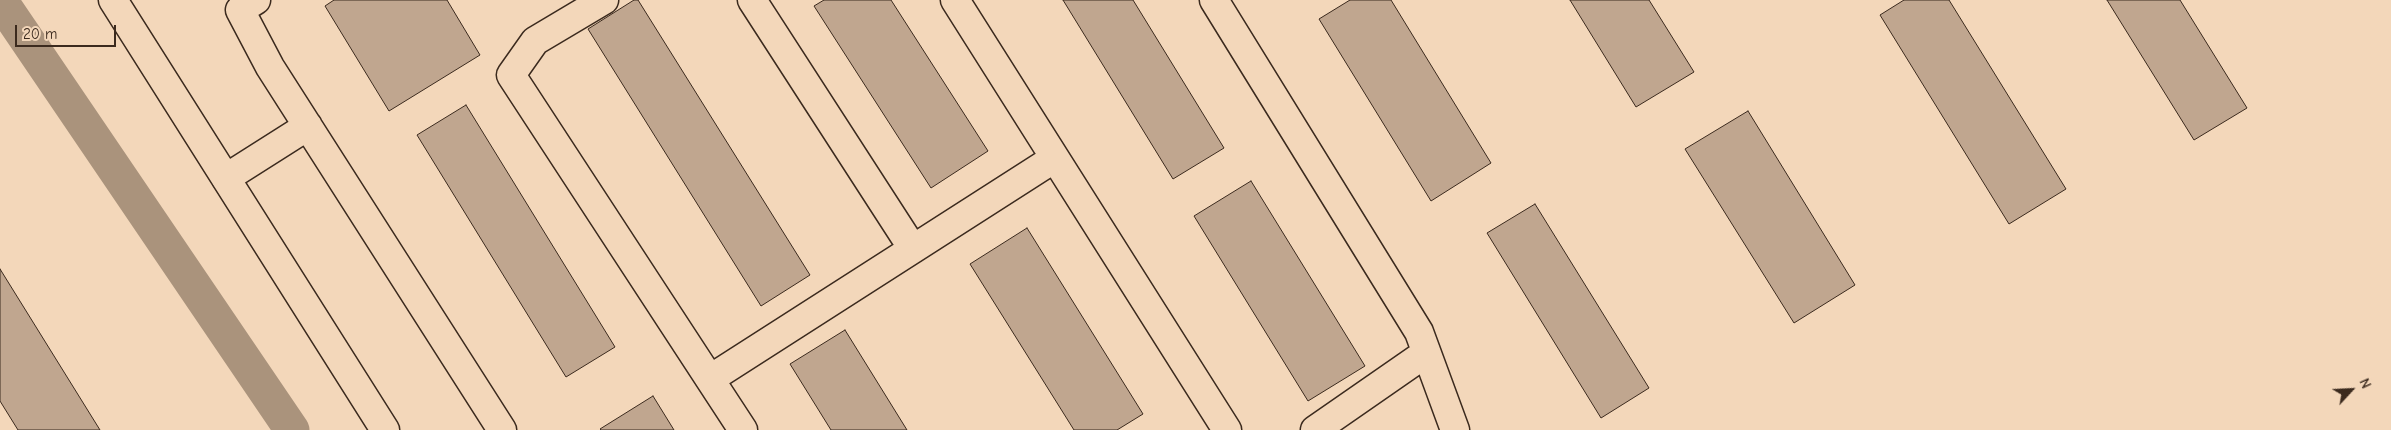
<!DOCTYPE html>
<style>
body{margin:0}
#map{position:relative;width:2391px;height:430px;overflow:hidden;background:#f3d7ba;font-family:"Comic Neue",sans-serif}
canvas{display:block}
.north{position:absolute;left:2326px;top:365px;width:50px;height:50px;-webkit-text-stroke:4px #f3d7ba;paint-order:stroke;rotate:65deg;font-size:14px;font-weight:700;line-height:20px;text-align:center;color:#3b2a1e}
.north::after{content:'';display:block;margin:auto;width:18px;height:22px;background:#3b2a1e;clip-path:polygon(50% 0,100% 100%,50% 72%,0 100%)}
.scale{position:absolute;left:15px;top:25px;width:101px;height:22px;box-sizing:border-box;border:2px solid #3b2a1e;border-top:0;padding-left:6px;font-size:15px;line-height:18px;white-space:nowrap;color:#3b2a1e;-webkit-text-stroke:4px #f3d7ba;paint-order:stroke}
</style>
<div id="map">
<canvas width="2391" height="430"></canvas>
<div class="north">N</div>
<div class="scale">20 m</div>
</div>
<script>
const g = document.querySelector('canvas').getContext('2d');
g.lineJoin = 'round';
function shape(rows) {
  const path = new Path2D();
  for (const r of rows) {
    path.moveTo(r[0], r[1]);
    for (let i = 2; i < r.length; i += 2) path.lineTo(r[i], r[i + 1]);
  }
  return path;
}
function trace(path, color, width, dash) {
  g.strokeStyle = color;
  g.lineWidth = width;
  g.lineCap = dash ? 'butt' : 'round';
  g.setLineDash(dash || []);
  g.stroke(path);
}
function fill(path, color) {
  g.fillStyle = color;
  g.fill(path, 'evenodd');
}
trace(shape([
 [0,0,292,430]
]), '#aa937c', 35);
const building = shape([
 [334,0,447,0,480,55,389,111,325,6,334,0],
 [634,0,638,0,810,275,761,306,588,29,634,0],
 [824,0,891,0,988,151,931,188,814,6,824,0],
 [1063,0,1133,0,1224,148,1173,179,1063,0],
 [1350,0,1391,0,1491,163,1431,201,1319,19,1350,0],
 [1570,0,1649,0,1694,72,1636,107,1570,0],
 [1904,0,1949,0,2066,189,2009,224,1880,15,1904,0],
 [2107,0,2180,0,2247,108,2194,140,2107,0],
 [466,105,615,347,566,377,417,135,466,105],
 [1748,111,1855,285,1794,323,1685,149,1748,111],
 [1251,181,1365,366,1308,401,1194,216,1251,181],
 [1535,204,1649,388,1601,418,1487,233,1535,204],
 [1027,228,1143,414,1117,430,1074,430,970,264,1027,228],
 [0,269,100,430,18,430,0,401,0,269],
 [845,330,907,430,831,430,790,364,845,330],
 [653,396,674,430,601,430,600,429,653,396]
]);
fill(building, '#c0a68f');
trace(building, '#3b2a1e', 1);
const street = shape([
 [256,0,240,10,270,67,502,430],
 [604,0,535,41,511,75,743,430],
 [752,0,913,249],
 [955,0,1227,430],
 [1214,0,1419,332,1455,430],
 [226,178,308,126],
 [710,379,1055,158],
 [1315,430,1426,353]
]);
const secondary = shape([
 [113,0,385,430]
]);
trace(street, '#3b2a1e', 31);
trace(secondary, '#3b2a1e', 31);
trace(street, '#f3d7ba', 28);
trace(secondary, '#f3d7ba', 28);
</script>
